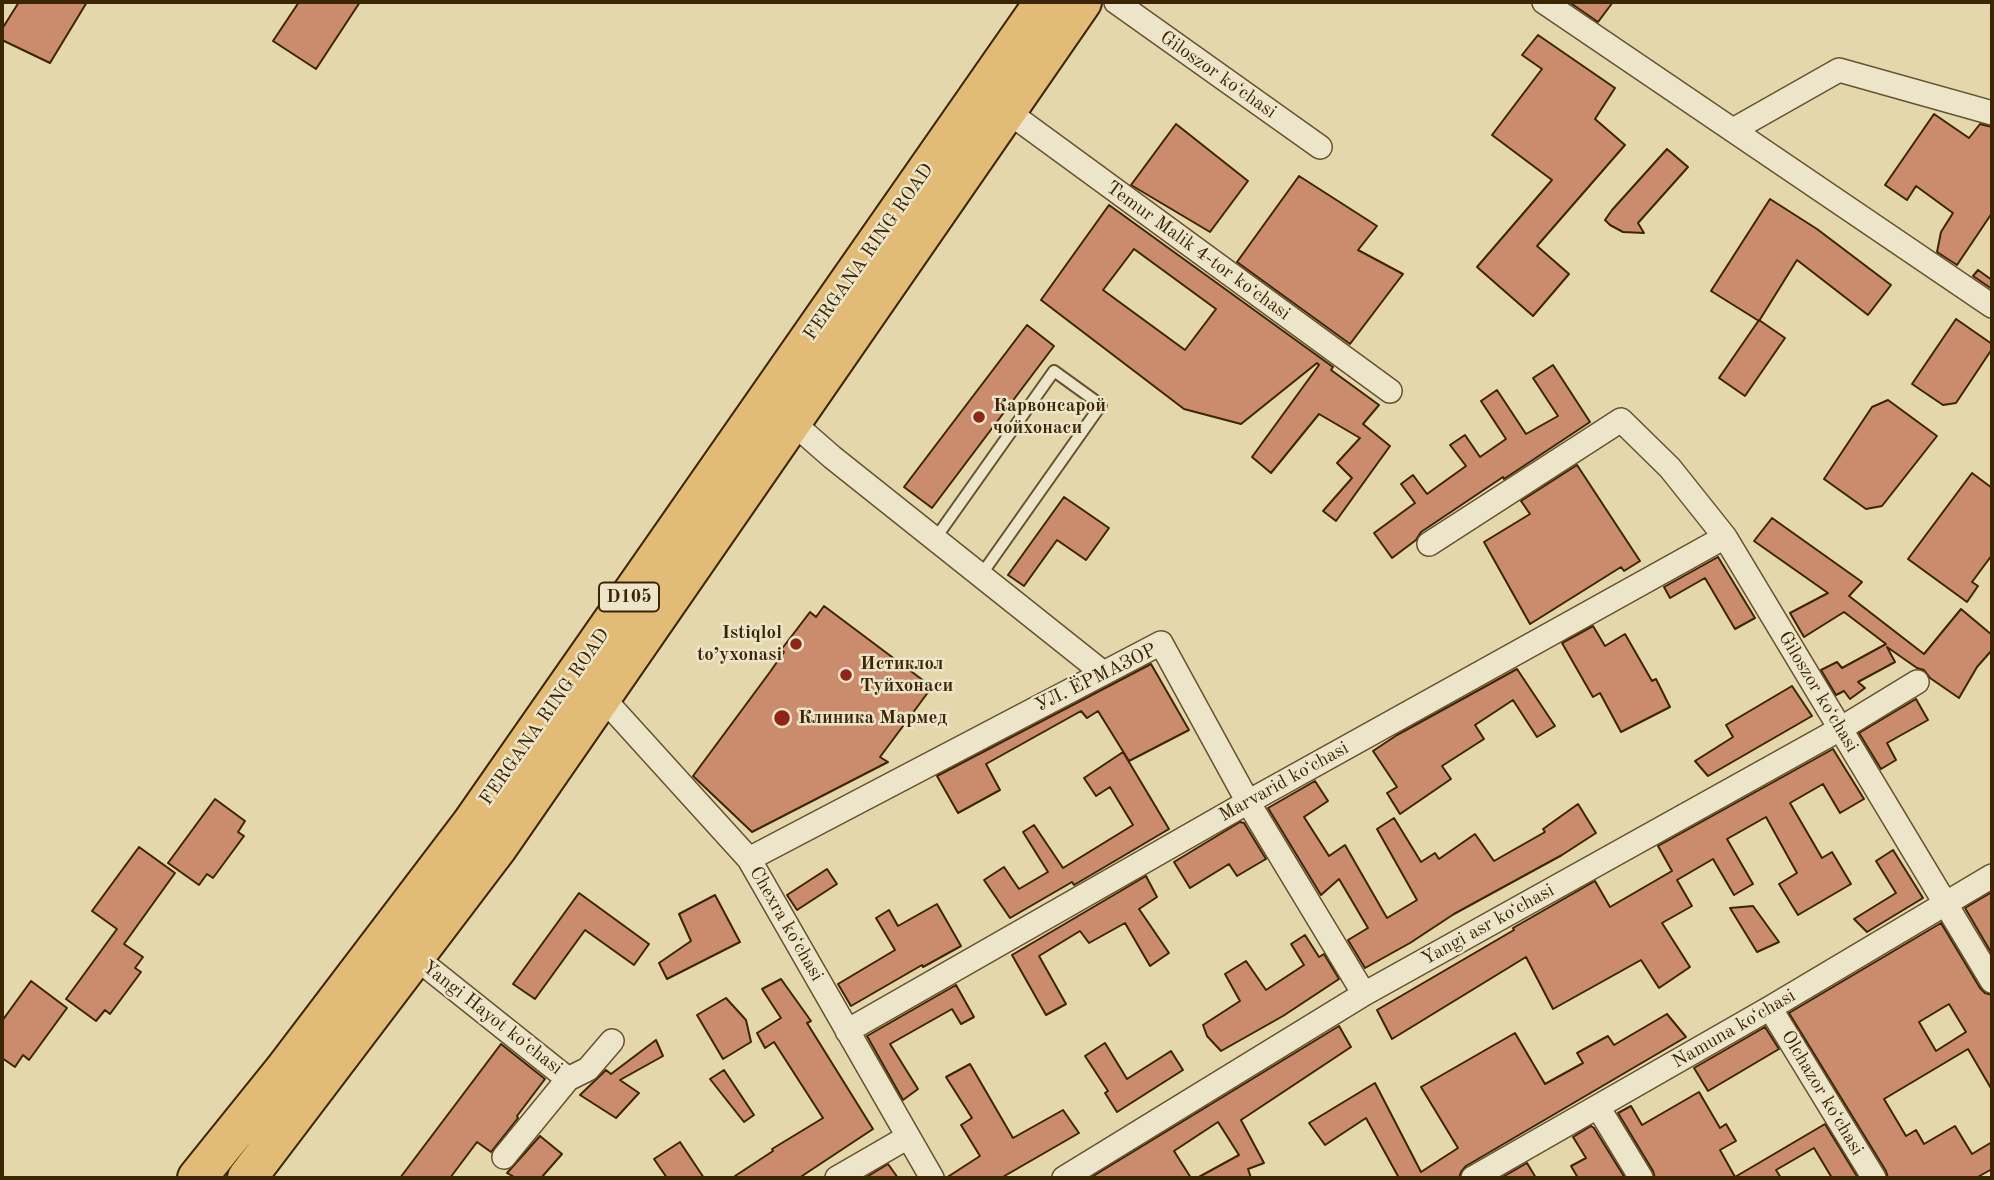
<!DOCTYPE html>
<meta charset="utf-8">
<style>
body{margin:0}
#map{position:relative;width:1994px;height:1180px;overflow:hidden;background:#e4d7ac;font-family:"Old Standard TT",serif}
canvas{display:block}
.frame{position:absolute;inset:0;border:4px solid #3c2503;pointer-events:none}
</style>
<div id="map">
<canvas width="1994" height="1180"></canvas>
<div class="frame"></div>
</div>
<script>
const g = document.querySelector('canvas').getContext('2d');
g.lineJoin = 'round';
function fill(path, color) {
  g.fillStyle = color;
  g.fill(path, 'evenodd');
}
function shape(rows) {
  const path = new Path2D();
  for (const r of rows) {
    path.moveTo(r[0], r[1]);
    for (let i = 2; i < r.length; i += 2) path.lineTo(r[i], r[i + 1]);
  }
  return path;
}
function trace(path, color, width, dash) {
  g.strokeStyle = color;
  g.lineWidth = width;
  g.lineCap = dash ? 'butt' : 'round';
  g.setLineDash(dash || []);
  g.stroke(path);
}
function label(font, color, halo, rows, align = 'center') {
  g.font = font + ' "Old Standard TT",serif';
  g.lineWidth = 5;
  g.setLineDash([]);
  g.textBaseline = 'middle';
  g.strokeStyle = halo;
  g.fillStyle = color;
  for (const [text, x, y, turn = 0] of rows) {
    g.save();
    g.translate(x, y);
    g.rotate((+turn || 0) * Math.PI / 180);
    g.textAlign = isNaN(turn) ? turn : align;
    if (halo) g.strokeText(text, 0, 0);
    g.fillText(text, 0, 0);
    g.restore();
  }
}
const building = shape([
 [19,2,87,2,50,63,2,40,2,29,19,2],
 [299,2,360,2,316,69,273,41,299,2],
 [1569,2,1613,2,1598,22,1569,2],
 [1538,35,1615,88,1595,119,1625,145,1537,246,1569,274,1533,316,1477,267,1552,180,1492,135,1542,69,1522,55,1538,35],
 [1934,114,1969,138,1980,124,1992,127,1992,213,1957,265,1937,252,1941,232,1953,213,1916,186,1907,200,1885,185,1934,114],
 [1176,124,1248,181,1210,232,1131,185,1176,124],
 [1667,149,1688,167,1638,223,1644,233,1623,232,1610,225,1605,220,1612,210,1667,149],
 [1299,176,1377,226,1358,250,1403,274,1350,344,1237,262,1299,176],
 [1770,199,1817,229,1891,285,1868,315,1797,260,1759,321,1711,291,1770,199],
 [1109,205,1333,367,1331,370,1379,405,1363,424,1390,446,1336,521,1323,511,1352,478,1337,463,1360,438,1319,414,1271,473,1252,457,1319,365,1317,363,1241,424,1184,409,1041,300,1109,205],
 [1134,249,1216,309,1185,350,1103,290,1134,249],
 [1978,270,1992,280,1992,289,1973,276,1978,270],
 [1956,319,1992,344,1992,349,1956,403,1943,405,1912,384,1956,319],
 [1759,320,1785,338,1745,396,1719,378,1759,320],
 [1027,325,1054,346,932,508,904,487,1027,325],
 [1553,365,1590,422,1504,479,1503,477,1421,532,1416,540,1392,558,1374,533,1415,503,1401,484,1413,475,1427,494,1466,466,1450,445,1465,435,1480,457,1506,439,1481,401,1497,390,1526,434,1558,416,1533,378,1553,365],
 [1888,400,1937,436,1882,506,1866,509,1824,479,1872,407,1888,400],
 [1577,465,1640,561,1624,571,1621,567,1530,624,1484,542,1530,514,1521,501,1577,465],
 [1972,473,1992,488,1992,555,1972,582,1978,586,1967,602,1908,559,1972,473],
 [1064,497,1109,528,1086,560,1057,540,1024,586,1008,575,1064,497],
 [1772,518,1862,582,1849,596,1924,654,1961,609,1992,635,1992,650,1977,667,1959,698,1930,678,1924,670,1917,668,1887,647,1895,662,1858,682,1865,688,1850,699,1844,691,1836,695,1821,670,1837,662,1842,668,1886,644,1844,612,1804,637,1790,613,1828,593,1754,541,1772,518],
 [1718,557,1755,618,1735,629,1705,578,1670,598,1664,587,1718,557],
 [824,606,932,687,880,757,888,762,752,832,693,776,770,672,784,652,781,650,810,612,816,617,824,606],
 [1593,626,1605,646,1625,634,1652,681,1656,679,1670,707,1621,732,1600,693,1593,697,1562,643,1593,626],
 [1151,664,1189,730,1129,761,1098,711,1087,718,1081,711,986,764,1000,790,958,813,937,776,1151,664],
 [1517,669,1555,726,1537,737,1513,700,1475,725,1484,739,1442,766,1451,779,1400,814,1387,793,1397,787,1373,751,1397,735,1517,669],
 [1792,686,1812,716,1708,776,1695,761,1733,737,1726,725,1792,686],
 [1916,699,1928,720,1887,743,1896,760,1881,769,1859,733,1916,699],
 [1833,749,1864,799,1840,813,1823,784,1790,803,1822,858,1832,852,1851,884,1798,915,1779,884,1797,873,1766,817,1727,839,1753,884,1734,895,1713,859,1677,880,1692,906,1662,923,1690,967,1659,988,1641,960,1553,1009,1526,957,1392,1039,1377,1010,1514,930,1513,928,1595,881,1610,907,1672,871,1658,846,1833,749],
 [1123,752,1169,829,1074,885,1072,882,1010,918,984,880,1004,867,1019,889,1048,872,1023,832,1034,825,1063,868,1133,825,1110,787,1096,796,1084,778,1123,752],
 [1315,781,1328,801,1304,817,1329,856,1345,845,1387,918,1417,900,1377,829,1394,818,1421,862,1435,853,1439,859,1475,834,1494,861,1545,832,1543,829,1578,804,1596,833,1562,855,1454,914,1410,943,1365,968,1348,940,1368,928,1339,879,1321,895,1268,808,1315,781],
 [215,799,245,821,238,832,244,836,213,878,207,874,199,885,168,863,215,799],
 [1240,822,1244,823,1266,859,1237,876,1229,864,1190,888,1174,862,1240,822],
 [139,847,175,873,124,944,143,957,135,968,141,972,110,1014,105,1010,96,1021,66,999,117,929,92,911,139,847],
 [1893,850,1923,898,1867,932,1854,919,1896,893,1876,861,1893,850],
 [827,869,837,884,797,910,787,895,827,869],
 [1146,876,1157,897,1139,909,1169,953,1150,966,1125,923,1089,943,1080,931,1039,956,1066,1004,1046,1015,1012,955,1146,876],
 [1992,892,1992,954,1965,908,1992,892],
 [579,893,649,944,634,965,585,930,535,999,513,984,579,893],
 [715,895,740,942,667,979,659,963,691,941,679,914,715,895],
 [937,904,961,946,923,967,922,965,851,1006,838,984,895,950,876,918,889,910,898,926,937,904],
 [1753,906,1779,942,1757,952,1730,908,1753,906],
 [1941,923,1980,988,1985,993,1992,995,1992,1090,1968,1049,1884,1099,1906,1136,1916,1130,1924,1144,1955,1126,1972,1154,1992,1142,1992,1169,1976,1178,1888,1178,1886,1171,1789,1013,1941,923],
 [1949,1004,1966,1032,1936,1051,1919,1022,1949,1004],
 [1305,935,1319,957,1324,954,1339,979,1283,1016,1221,1051,1207,1036,1203,1025,1240,1001,1225,974,1246,961,1266,990,1304,965,1291,944,1305,935],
 [781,979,811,1021,807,1023,873,1129,799,1178,732,1178,773,1151,772,1149,823,1118,774,1042,765,1048,757,1033,781,1018,762,989,781,979],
 [31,981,67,1008,29,1060,23,1055,15,1067,2,1058,2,1021,31,981],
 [956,985,974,1017,961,1024,952,1009,890,1044,918,1089,903,1100,867,1036,956,985],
 [726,998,746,1020,751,1042,723,1059,697,1015,726,998],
 [1667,1014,1686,1037,1466,1166,1461,1172,1459,1178,1399,1178,1366,1118,1325,1145,1309,1123,1375,1083,1421,1172,1458,1148,1421,1087,1515,1033,1545,1084,1583,1063,1577,1053,1608,1036,1614,1045,1667,1014],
 [1339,1026,1351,1047,1241,1120,1264,1163,1248,1169,1251,1178,1197,1178,1239,1155,1218,1122,1174,1151,1191,1178,1090,1178,1339,1026],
 [1765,1027,1779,1049,1708,1091,1694,1068,1765,1027],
 [656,1040,663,1056,620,1080,639,1093,616,1118,580,1095,606,1070,611,1074,656,1040],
 [1105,1043,1127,1079,1171,1051,1183,1070,1117,1112,1105,1093,1108,1091,1085,1056,1105,1043],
 [501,1044,545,1079,517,1116,518,1118,491,1152,477,1142,450,1178,400,1178,501,1044],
 [970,1064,1013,1138,1063,1110,1079,1133,1001,1178,946,1178,980,1156,961,1125,972,1118,946,1077,970,1064],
 [724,1070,754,1115,744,1122,710,1079,724,1070],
 [1699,1092,1720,1128,1726,1124,1736,1141,1720,1150,1735,1177,1825,1124,1858,1178,1832,1178,1814,1148,1776,1170,1781,1178,1655,1178,1653,1171,1618,1113,1631,1106,1642,1125,1699,1092],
 [1591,1126,1594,1128,1625,1178,1578,1178,1571,1166,1586,1158,1573,1137,1591,1126],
 [540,1136,562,1154,541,1178,516,1178,507,1173,540,1136],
 [680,1142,704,1178,667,1178,654,1159,680,1142],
 [1527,1163,1536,1178,1501,1178,1527,1163],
 [888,1164,898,1178,865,1178,888,1164]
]);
fill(building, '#cb8c6d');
trace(building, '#3c2503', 2);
const lane = shape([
 [935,539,1054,371,1101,405,981,575]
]);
const street = shape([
 [1116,2,1320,147],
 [1544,2,1992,306],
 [1007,111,1390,391],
 [1733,130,1839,70,1992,113],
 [792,422,832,457,1102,672],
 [1429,544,1621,420,1670,468,1725,537,1992,981],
 [602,697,749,859,932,1178],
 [749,859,1161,643,1248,802,1364,994],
 [415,957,568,1079,504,1157],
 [1770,1008,1874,1178],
 [847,1031,1248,802,1725,537],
 [568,1079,588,1069,612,1041],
 [1598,1107,1641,1178],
 [837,1178,908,1137],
 [1064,1178,1364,994,1840,729,1917,682],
 [1473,1178,1770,1008,1992,876]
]);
const highway = shape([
 [197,1178,284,1070,471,824,1044,2],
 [247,1178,498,847,1082,2]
]);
trace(lane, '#66522d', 14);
trace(street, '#66522d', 26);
trace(highway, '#3c2503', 42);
trace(lane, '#ede5c9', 10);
trace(street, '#ede5c9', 23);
trace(highway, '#e2bc76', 38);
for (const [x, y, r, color] of [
 [979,417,7,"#8f2418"],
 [796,644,7,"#8f2418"],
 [846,675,7,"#8f2418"],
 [782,718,9,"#8f2418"]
]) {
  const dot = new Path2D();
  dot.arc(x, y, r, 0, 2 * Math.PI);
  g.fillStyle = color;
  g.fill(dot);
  trace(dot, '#ede5c9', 2.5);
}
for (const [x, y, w] of [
 [629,597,60]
]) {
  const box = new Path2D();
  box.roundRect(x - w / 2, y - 14.5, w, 29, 5);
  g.fillStyle = '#ede5c9';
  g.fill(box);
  trace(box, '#3c2503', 2);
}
label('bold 18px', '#3c2503', null, [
 ["D105",629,597]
]);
label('19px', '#3c2503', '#ede5c9', [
 ["Giloszor koʻchasi",1218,75,35],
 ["Temur Malik 4-tor koʻchasi",1198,251,36],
 ["FERGANA RING ROAD",869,252,-55],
 ["УЛ. ЁРМАЗОР",1096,678,-26],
 ["Giloszor koʻchasi",1818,692,59],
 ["FERGANA RING ROAD",545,717,-55],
 ["Marvarid koʻchasi",1284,782,-29],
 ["Chexra koʻchasi",786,924,60],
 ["Yangi asr koʻchasi",1488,925,-29],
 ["Yangi Hayot koʻchasi",492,1018,38],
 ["Namuna koʻchasi",1734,1029,-30],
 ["Olchazor koʻchasi",1822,1093,59]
]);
label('bold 19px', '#3c2503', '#ede5c9', [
 ["Карвонсарой",993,406],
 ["чойхонаси",993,428],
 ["Istiqlol",782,633,"right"],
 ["to’yxonasi",782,655,"right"],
 ["Истиклол",860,664],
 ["Туйхонаси",860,686],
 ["Клиника Мармед",798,718]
], 'left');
</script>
